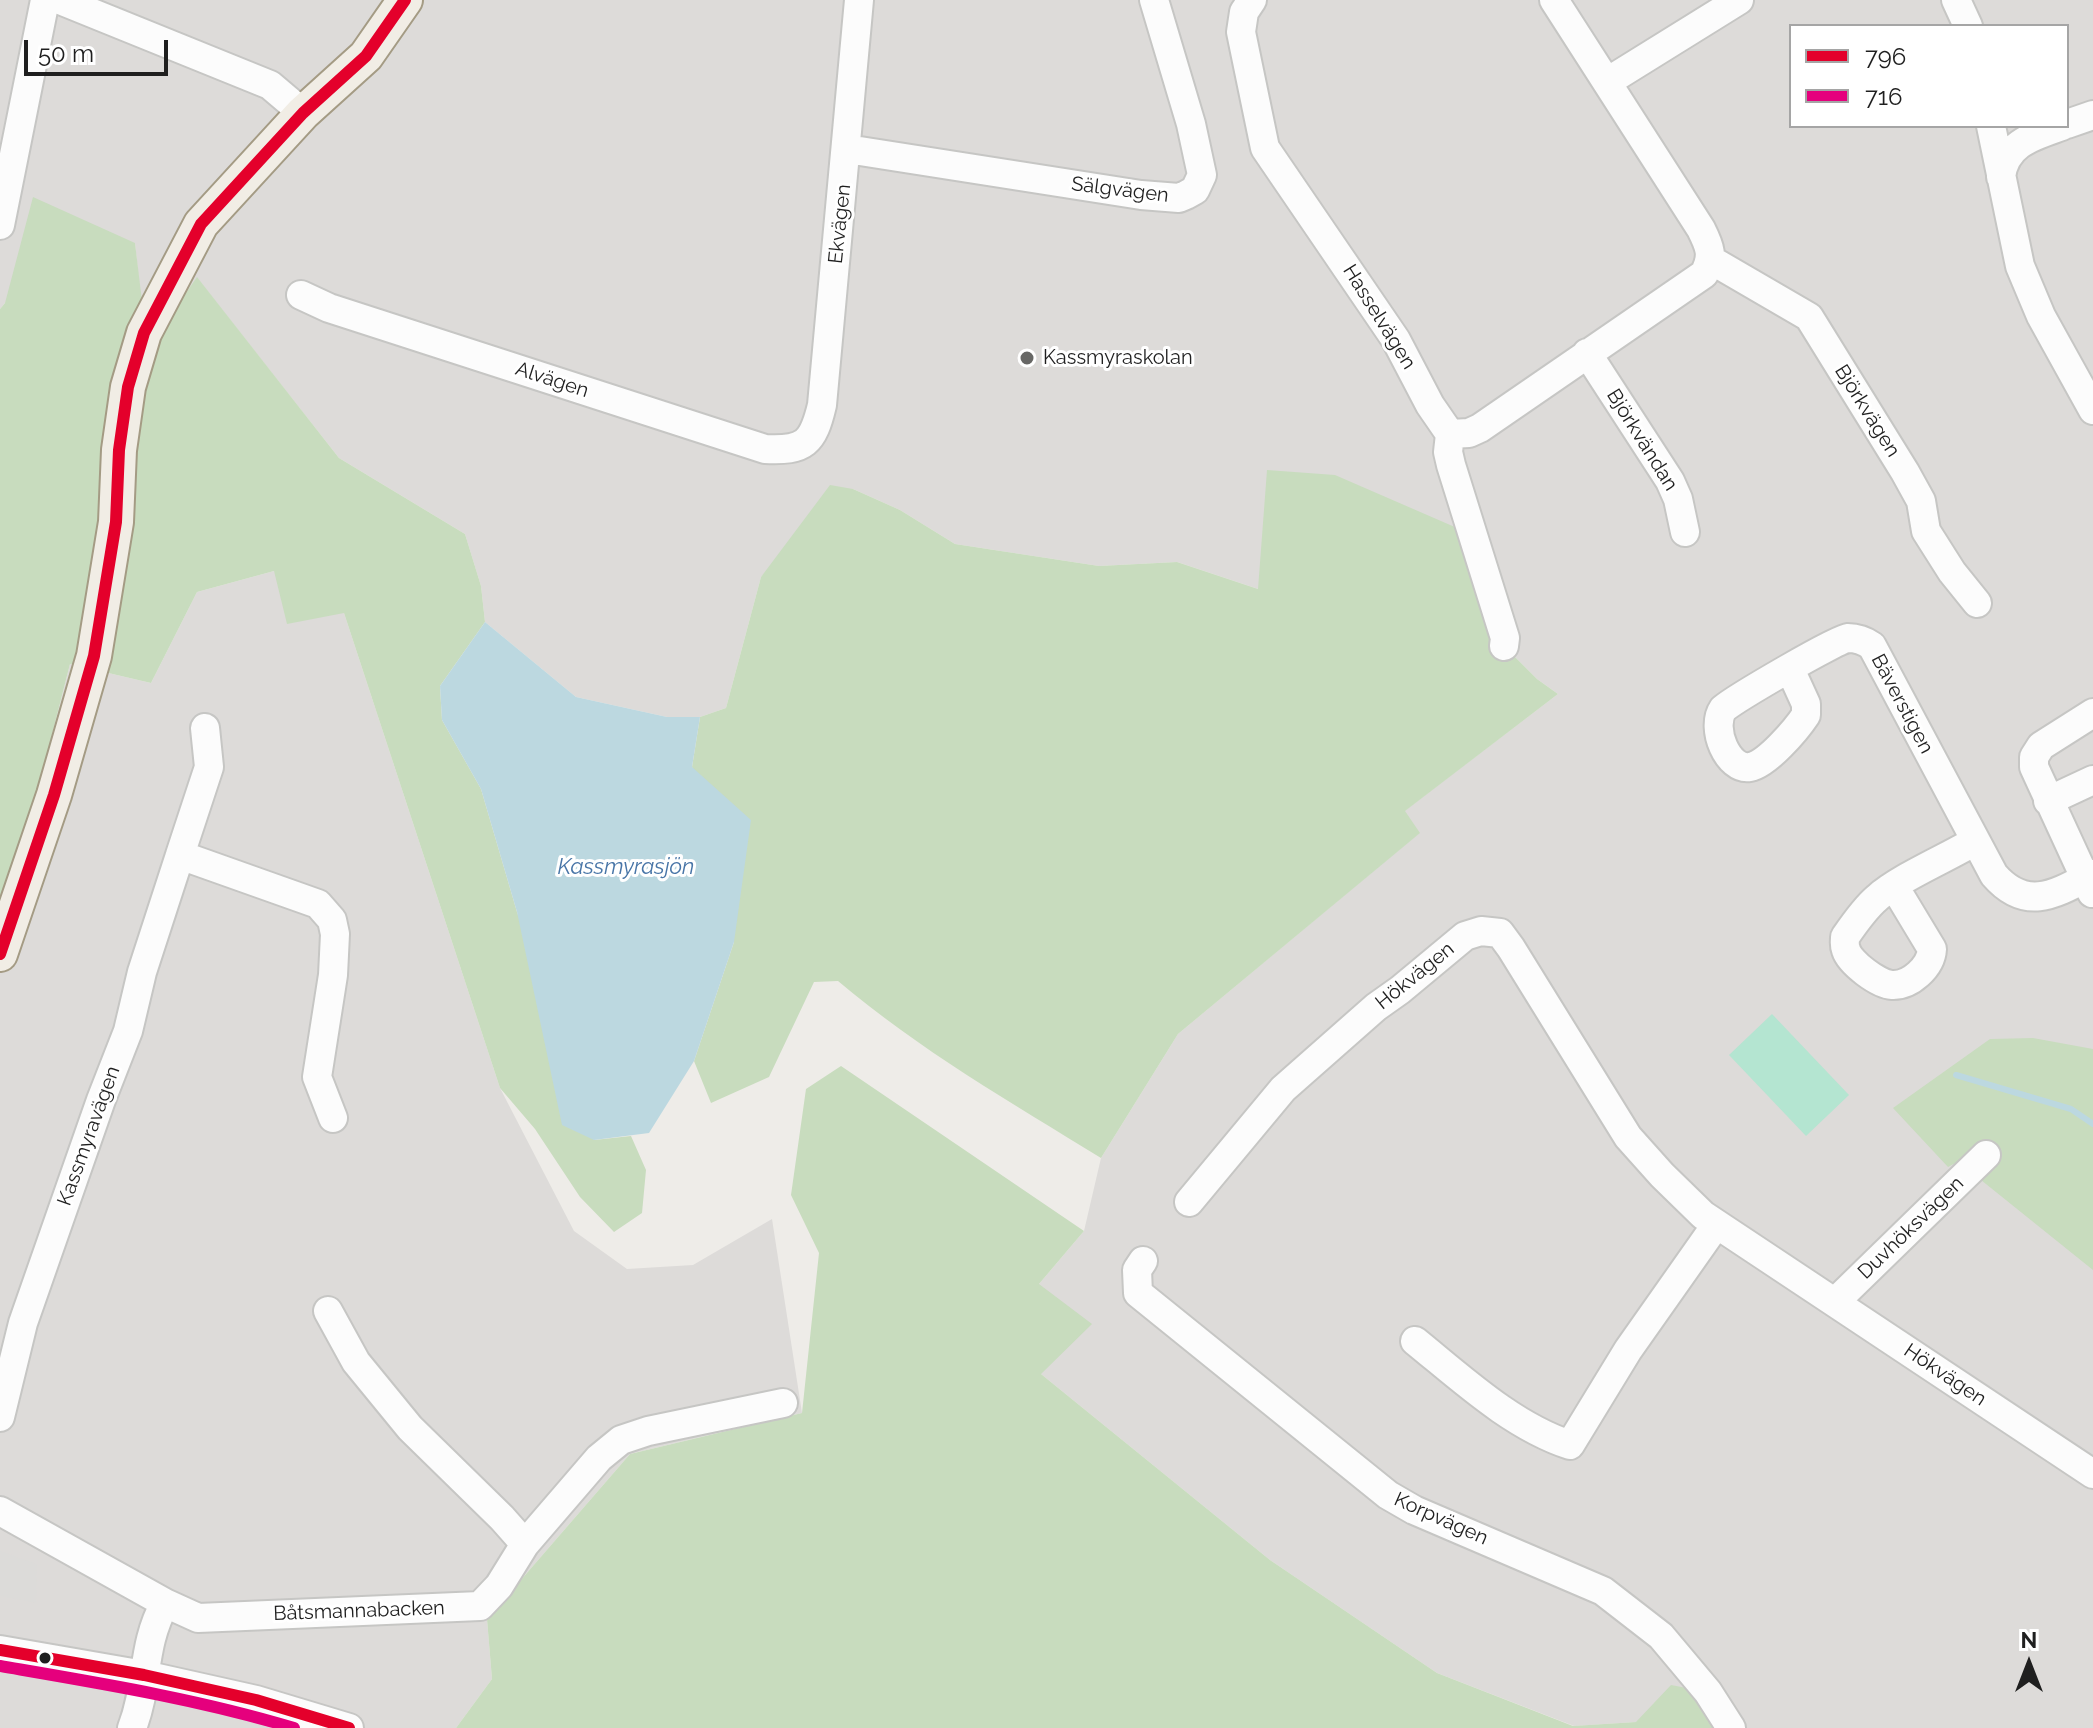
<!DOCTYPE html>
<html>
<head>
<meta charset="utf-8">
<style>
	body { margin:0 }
	#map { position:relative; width:2093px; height:1728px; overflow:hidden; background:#eeece8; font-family:Raleway,sans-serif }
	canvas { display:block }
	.legend { position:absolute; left:1789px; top:24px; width:280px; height:104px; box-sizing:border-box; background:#fff; border:2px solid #a5a5a5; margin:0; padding:10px 14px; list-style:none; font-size:24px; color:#1f1f1f }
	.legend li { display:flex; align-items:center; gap:16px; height:40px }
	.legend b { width:40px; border:2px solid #a5a5a5 }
	.north { position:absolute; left:1989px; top:1624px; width:80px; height:80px; -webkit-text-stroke:6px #fff; paint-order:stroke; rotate:0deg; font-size:22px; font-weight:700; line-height:32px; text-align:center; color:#1f1f1f }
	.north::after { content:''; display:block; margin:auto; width:28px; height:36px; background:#1f1f1f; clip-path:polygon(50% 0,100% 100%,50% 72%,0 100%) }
	.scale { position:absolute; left:24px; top:40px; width:144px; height:36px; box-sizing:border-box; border:4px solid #1f1f1f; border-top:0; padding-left:10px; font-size:24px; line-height:28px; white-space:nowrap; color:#1f1f1f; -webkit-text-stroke:6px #fff; paint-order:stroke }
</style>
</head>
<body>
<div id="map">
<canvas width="2093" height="1728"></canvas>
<ul class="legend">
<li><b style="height:10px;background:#e4002b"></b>796</li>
<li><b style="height:10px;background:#e5007d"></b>716</li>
</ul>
<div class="north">N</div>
<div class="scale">50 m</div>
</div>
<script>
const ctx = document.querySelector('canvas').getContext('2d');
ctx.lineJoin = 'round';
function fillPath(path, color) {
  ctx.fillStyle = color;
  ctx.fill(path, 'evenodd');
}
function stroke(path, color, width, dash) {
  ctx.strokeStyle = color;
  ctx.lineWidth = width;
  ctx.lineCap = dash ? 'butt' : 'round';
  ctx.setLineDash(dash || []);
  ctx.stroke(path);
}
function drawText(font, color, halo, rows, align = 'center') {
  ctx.font = font + ' Raleway,sans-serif';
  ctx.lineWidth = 6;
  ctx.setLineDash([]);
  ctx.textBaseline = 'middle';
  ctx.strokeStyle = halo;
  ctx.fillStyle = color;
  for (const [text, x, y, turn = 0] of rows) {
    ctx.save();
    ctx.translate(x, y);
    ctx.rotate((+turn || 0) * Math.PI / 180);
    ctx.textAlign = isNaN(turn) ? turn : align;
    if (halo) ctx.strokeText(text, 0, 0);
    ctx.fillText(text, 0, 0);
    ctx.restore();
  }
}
fillPath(new Path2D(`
	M 0,0 L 2093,0 L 2093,1728 L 1715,1728 L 1636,1722 L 1574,1726 L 1437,1673 L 1270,1560 L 1041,1374 L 1039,1284 L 1084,1231 L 1101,1158 L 1178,1034 L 1419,833 L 1404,811 L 1558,694 L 1537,679 L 1504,646 L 1258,589 L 1177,562 L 1099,566 L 955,544 L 900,510 L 853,489 L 761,577 L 726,708 L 700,717 L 667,717 L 576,697 L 485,622 L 481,586 L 465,534 L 339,458 L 197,278 L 171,314 L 141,301 L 135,243 L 5,303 L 0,309 ZM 1791,26 L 2067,26 L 2067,126 L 1791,126 Z
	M 274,571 L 344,613 L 500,1088 L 574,1231 L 627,1269 L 693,1265 L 772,1219 L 802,1413 L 630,1454 L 487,1619 L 492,1679 L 456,1728 L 0,1728 L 0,896 L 28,829 L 70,664 L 151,683 L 197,592 Z`), '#dddbd9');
fillPath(new Path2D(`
	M 0,1551 L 37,1564 L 36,1603 L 0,1596 Z`), '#dcdbd9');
fillPath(new Path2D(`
	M 33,197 L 135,243 L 142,301 L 171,314 L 197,277 L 339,458 L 465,534 L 481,586 L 485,622 L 440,686 L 442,720 L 481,789 L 517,912 L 594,1140 L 631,1136 L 646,1170 L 642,1213 L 614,1232 L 580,1197 L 535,1129 L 500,1088 L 344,613 L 287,624 L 274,571 L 197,592 L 151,683 L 70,664 L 28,829 L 0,896 L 0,309 L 5,303 Z
	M 1267,470 L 1335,475 L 1464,531 L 1504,646 L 1537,679 L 1558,694 L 1405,811 L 1420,833 L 1178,1034 L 1101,1158 C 1012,1103 918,1049 838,981 L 814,982 L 769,1077 L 711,1103 L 694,1061 L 734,942 L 692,767 L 700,717 L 726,708 L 761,577 L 830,485 L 853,489 L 900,510 L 955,544 L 1099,566 L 1177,562 L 1258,589 Z
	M 2033,1038 L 2093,1049 L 2093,1270 L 1981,1180 L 1998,1159 L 1982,1149 L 1948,1167 L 1893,1108 L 1990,1039 Z
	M 841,1066 L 1084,1231 L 1039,1284 L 1092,1324 L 1041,1374 L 1270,1560 L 1437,1673 L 1573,1726 L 1636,1722 L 1671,1685 L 1692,1689 L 1715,1728 L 456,1728 L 492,1679 L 487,1619 L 630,1454 L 802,1413 L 819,1253 L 791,1195 L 806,1089 Z`), '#c8dcbe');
fillPath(new Path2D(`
	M 1772,1014 L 1849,1095 L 1806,1136 L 1729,1055 Z`), '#b4e5d1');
fillPath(new Path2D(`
	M 485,622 L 576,697 L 667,717 L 700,717 L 692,767 L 751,820 L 734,942 L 694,1061 L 649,1133 L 594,1140 L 562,1125 L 517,912 L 481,789 L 442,720 L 440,686 Z`), '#bcd8e0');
stroke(new Path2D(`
	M 1956,1075 L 2071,1109 L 2093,1124`), '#bcd8e0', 6);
const minor = new Path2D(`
	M 60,0 L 270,85 L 303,113
	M 1252,0 L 1244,12 L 1241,32 L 1265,148 L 1396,340 L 1430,405 L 1450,434 L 1448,452 L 1451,465 L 1505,638 L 1504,646
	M 1956,0 L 1968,26
	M 1607,82 L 1739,0
	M 2067,124 L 2093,115
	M 1991,126 L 2020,266 L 2041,316 L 2093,410
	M 847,149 L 1141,195 L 1179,198 L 1186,195 L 1195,190 L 1202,175 L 1191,124 L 1154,0
	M 2001,177 C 2005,143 2034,136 2062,126
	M 0,225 L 45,0
	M 1711,260 L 1809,317 L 1905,472 L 1921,501 L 1926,531 L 1952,572 L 1977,603
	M 301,295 L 329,308 L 765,449 C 805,451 813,443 822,405 L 859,0
	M 1587,353 L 1670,481 L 1678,499 L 1685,532
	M 1450,434 L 1469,433 L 1480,428 L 1704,274 C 1714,256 1710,247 1701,229 L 1554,0
	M 1790,669 L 1806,704 L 1806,715 C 1796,730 1767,764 1750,767 C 1728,771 1710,728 1723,709 C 1736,698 1837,639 1848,638 C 1857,638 1865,641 1872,646 L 1994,875 C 2027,913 2057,893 2093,874
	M 2048,801 L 2093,780
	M 180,855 L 209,767 L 205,728
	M 1894,886 L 1932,949 C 1931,967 1910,986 1892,985 C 1878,984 1850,963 1846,950 C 1844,945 1845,942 1845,937 C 1854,924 1865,908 1877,898 C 1899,878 1947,858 1975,841
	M 2092,893 L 2034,767 L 2034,757 L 2041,746 L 2093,713
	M 1189,1202 L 1283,1089 L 1376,1007 L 1400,990 L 1465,936 L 1481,931 L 1500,933 L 1511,948 L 1628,1137 L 1662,1175 L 1703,1215 L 2093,1474
	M 1143,1261 L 1137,1270 L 1138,1293 L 1388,1495 L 1414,1510 L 1603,1591 L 1661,1636 L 1708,1692 L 1731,1728
	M 1836,1301 L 1986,1155
	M 1415,1341 C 1462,1379 1512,1426 1570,1445 L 1628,1350 L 1716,1225
	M 0,1417 L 23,1323 L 101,1100 L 128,1031 L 142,972 L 180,855 L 318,904 L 332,920 L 335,934 L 333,975 L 317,1077 L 333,1118
	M 0,1511 L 165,1603 C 141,1647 149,1684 132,1728
	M 525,1544 L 599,1458 L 621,1440 L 648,1431 L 783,1403
	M 165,1603 L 198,1618 L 480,1606 L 499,1586 L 525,1544 L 502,1518 L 410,1428 L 356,1362 L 328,1311
	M 0,1650 L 144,1675 L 256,1700 L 349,1728`);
const major = new Path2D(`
	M 0,954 L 54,795 L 94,656 L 116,522 L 119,450 L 128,387 L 144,333 L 201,224 L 303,113 L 366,56 L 405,0`);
stroke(minor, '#c6c6c4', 32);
stroke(major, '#a49b84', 38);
stroke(minor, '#fcfcfc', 28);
stroke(major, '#f1ede5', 34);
stroke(new Path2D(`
	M 0,954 L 54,795 L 94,656 L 116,522 L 119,450 L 128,387 L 144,333 L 201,224 L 303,113 L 366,56 L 405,0
	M 0,1650 L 144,1675 L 256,1700 L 349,1728`), '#e4002b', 12);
stroke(new Path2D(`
	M 0,1666 C 99,1683 198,1699 294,1728`), '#e5007d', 12);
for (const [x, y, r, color] of [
	[1027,358,8,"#676765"],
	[45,1658,7,"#1f1f1f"]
]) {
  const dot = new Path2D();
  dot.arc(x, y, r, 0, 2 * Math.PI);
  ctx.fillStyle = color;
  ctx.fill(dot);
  stroke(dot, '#fff', 3);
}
drawText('20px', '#1f1f1f', '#fff', [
	["Sälgvägen",1120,190,7],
	["Ekvägen",840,224,-84],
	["Hasselvägen",1379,317,58],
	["Alvägen",552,380,18],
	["Björkvägen",1867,411,58],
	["Björkvändan",1642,440,58],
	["Bäverstigen",1902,704,62],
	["Hökvägen",1415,976,-39],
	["Kassmyravägen",89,1136,-70],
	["Duvhöksvägen",1911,1228,-44],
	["Hökvägen",1945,1375,34],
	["Korpvägen",1441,1519,24],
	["Båtsmannabacken",359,1611,-2]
]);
drawText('20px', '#1f1f1f', '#fff', [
	["Kassmyraskolan",1043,358]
], 'left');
drawText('italic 22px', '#4875a7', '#fff', [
	["Kassmyrasjön",626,867]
]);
</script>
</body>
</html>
